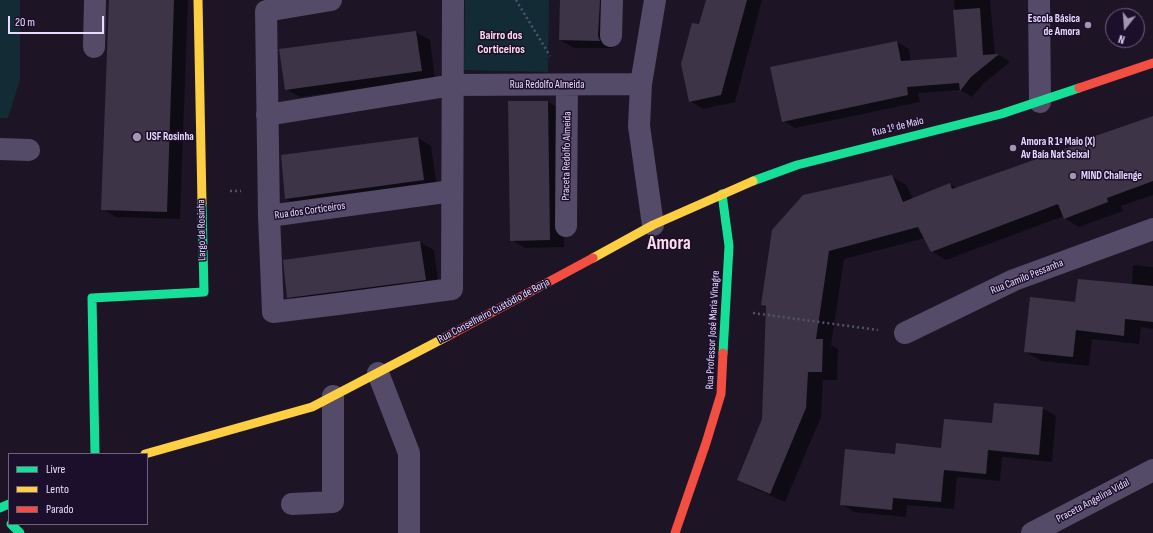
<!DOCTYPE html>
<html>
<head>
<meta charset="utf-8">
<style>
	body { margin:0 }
	#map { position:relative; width:1153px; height:533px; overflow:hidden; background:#1d1526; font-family:"Sofia Sans Condensed",sans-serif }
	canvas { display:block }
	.legend { position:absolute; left:8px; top:453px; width:140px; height:72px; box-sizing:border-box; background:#1c0f2c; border:1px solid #6e6180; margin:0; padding:5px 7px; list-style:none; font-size:12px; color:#e8dbff }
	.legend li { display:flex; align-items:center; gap:8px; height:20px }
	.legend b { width:20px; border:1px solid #6e6180 }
	.north { position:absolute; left:1105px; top:8px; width:40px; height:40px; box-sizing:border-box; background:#1c0f2c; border:1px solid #6e6180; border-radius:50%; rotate:197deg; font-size:11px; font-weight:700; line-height:16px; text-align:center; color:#e8dbff }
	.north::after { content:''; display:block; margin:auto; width:14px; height:18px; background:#a196b3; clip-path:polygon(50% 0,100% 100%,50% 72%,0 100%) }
	.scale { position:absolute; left:8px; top:16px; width:96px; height:18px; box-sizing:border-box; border:2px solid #e8dbff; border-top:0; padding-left:5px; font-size:12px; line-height:14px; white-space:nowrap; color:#e8dbff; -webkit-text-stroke:3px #1c0f2c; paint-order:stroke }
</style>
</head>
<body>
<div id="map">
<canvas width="1153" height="533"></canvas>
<ul class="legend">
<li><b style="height:5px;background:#16e098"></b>Livre</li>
<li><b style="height:5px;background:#ffcf43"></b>Lento</li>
<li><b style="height:5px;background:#f24e42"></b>Parado</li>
</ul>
<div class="north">N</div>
<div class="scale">20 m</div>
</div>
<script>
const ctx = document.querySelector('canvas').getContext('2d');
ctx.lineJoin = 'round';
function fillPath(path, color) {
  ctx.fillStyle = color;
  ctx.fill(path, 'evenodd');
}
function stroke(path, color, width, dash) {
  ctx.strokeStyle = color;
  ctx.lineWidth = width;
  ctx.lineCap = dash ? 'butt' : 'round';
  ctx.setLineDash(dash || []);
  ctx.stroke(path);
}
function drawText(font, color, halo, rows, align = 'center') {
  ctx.font = font + ' "Sofia Sans Condensed",sans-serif';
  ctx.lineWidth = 3;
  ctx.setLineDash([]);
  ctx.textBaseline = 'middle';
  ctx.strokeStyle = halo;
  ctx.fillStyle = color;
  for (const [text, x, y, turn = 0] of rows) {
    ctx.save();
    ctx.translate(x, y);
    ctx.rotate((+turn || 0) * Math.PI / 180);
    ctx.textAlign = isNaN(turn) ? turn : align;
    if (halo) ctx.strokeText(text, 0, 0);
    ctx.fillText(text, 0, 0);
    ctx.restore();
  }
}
fillPath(new Path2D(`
	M 0,0 L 20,0 L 20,80 L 8,118 L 0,118 Z
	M 465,0 L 549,0 L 548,72 L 464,70 Z`), '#132b35');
fillPath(new Path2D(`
	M 110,0 L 188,0 L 180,219 L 116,217 L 102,209 Z
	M 561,0 L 614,0 L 612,44 L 613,48 L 574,48 L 560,40 Z
	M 707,0 L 762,0 L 735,102 L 703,109 L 690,101 L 700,25 Z
	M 954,0 L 990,0 L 995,56 L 999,55 L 1010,62 L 983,84 L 972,97 L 960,90 L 918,93 L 920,102 L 795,128 L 783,121 L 897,42 L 909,49 L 911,62 L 958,58 Z
	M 416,32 L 430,40 L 435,79 L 300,97 L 286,89 Z
	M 548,102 L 561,109 L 564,247 L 525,248 L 511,240 Z
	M 1153,117 L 1153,195 L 1121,206 L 1123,211 L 1079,227 L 1064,218 L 1064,216 L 946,260 L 931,251 L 925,238 L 844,259 L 831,345 L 838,349 L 837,380 L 823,380 L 821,417 L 785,502 L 753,488 L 738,479 L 763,420 L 767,308 L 762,305 L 891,176 L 906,185 L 913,199 L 949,184 L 957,188 L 1080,145 Z
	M 418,138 L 431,146 L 437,188 L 300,206 L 286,199 Z
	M 420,242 L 434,250 L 439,287 L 302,305 L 288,297 Z
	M 1133,265 L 1153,267 L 1153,329 L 1141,327 L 1139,344 L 1092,339 L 1089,366 L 1042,361 L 1026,352 L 1076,303 L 1132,285 Z
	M 1042,408 L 1056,416 L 1052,462 L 1002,457 L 1000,481 L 957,477 L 954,509 L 907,505 L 906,517 L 854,512 L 841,504 L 896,455 L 942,449 L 993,425 Z`), '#0007');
fillPath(new Path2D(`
	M 109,0 L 174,0 L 167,212 L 101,210 Z
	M 560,0 L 600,0 L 598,36 L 600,41 L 559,40 Z
	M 706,0 L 747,0 L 721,95 L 689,102 L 681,64 L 692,23 L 699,24 Z
	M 980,8 L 983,55 L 999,54 L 971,77 L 960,91 L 959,83 L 907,87 L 908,95 L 782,122 L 770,67 L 897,41 L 901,61 L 957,57 L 953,10 Z
	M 416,31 L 422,71 L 285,90 L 279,49 Z
	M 508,101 L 548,101 L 550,240 L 510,241 Z
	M 1153,116 L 1153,181 L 1107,198 L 1108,202 L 1064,219 L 1058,204 L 931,252 L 918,227 L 829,251 L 816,339 L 823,339 L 822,372 L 808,372 L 806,408 L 770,494 L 737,480 L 762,419 L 766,306 L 761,305 L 772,230 L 803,195 L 892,175 L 903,202 L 950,183 L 952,189 L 1079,144 L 1078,142 Z
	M 418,137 L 424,180 L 285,199 L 281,155 Z
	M 420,241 L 426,280 L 287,298 L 283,260 Z
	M 1078,279 L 1153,286 L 1153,322 L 1125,319 L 1124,336 L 1076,330 L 1073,357 L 1024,352 L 1030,297 L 1075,302 Z
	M 994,403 L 1043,407 L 1039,455 L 988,450 L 986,474 L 944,470 L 941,502 L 893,498 L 892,510 L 840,505 L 845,449 L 895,454 L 896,443 L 941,448 L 944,419 L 992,423 Z`), '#3d3447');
stroke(new Path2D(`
	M 516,0 L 550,56
	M 230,191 L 241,191
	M 753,313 L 878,330`), '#4e556a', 2.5, [2, 3]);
stroke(new Path2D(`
	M 331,0 L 266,11 L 269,216 L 452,191
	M 1039,0 L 1040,102
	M 611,36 L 612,0
	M 94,47 L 95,0
	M 267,115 L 453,85 L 641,84
	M 0,149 L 29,150
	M 269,216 L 273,312 L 338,304 L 452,289 L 453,0
	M 653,225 L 639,126 L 641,84 L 655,0
	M 566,226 L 567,85
	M 905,333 L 1014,280 L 1153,229
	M 378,373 L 409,453 L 409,533
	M 292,504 L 333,502 L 333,396
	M 1032,533 L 1153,470`), '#534b67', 22);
stroke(new Path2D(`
	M 753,181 L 797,165 L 1001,114 L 1079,88
	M 722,194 L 729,246 L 723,353
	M 95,454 L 92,298 L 204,292 L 202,203
	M 0,508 L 9,504
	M 11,524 L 20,533`), '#16e098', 9);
stroke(new Path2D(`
	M 198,0 L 202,203
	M 593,258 L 653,225 L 753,181
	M 145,454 L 312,407 L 448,336`), '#ffcf43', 9);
stroke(new Path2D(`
	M 1079,88 L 1153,63
	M 448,336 L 593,258
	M 675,533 L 706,443 L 721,394 L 723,353`), '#f24e42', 9);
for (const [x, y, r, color] of [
	[1088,25,4,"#a196b3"],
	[137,137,5,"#a196b3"],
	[1013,148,4,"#a196b3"],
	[1073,176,4,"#a196b3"]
]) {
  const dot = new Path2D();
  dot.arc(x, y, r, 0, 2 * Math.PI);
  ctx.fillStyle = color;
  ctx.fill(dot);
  stroke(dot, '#1c0f2c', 1.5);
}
drawText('bold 11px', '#e8dbff', '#1c0f2c', [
	["Escola Básica",1080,19,"right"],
	["de Amora",1080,32,"right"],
	["USF Rosinha",146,137],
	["Amora R 1º Maio (X)",1021,142],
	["Av Baía Nat Seixal",1021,155],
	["MIND Challenge",1081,176]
], 'left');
drawText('11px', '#e8dbff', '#1c0f2c', [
	["Rua Redolfo Almeida",547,85],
	["Rua 1º de Maio",898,127,-14],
	["Praceta Redolfo Almeida",567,156,-89],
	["Rua dos Corticeiros",310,211,-8],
	["Largo da Rosinha",202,230,-91],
	["Rua Camilo Pessanha",1027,277,-22],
	["Rua Conselheiro Custódio de Borja",494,311,-28],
	["Rua Professor José Maria Vinagre",713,330,-87],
	["Praceta Angelina Vidal",1093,501,-28]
]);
drawText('bold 12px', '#ffddea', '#1c0f2c', [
	["Bairro dos",501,36],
	["Corticeiros",501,50]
]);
drawText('bold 19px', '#ffddea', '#1c0f2c', [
	["Amora",669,244]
]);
</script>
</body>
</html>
